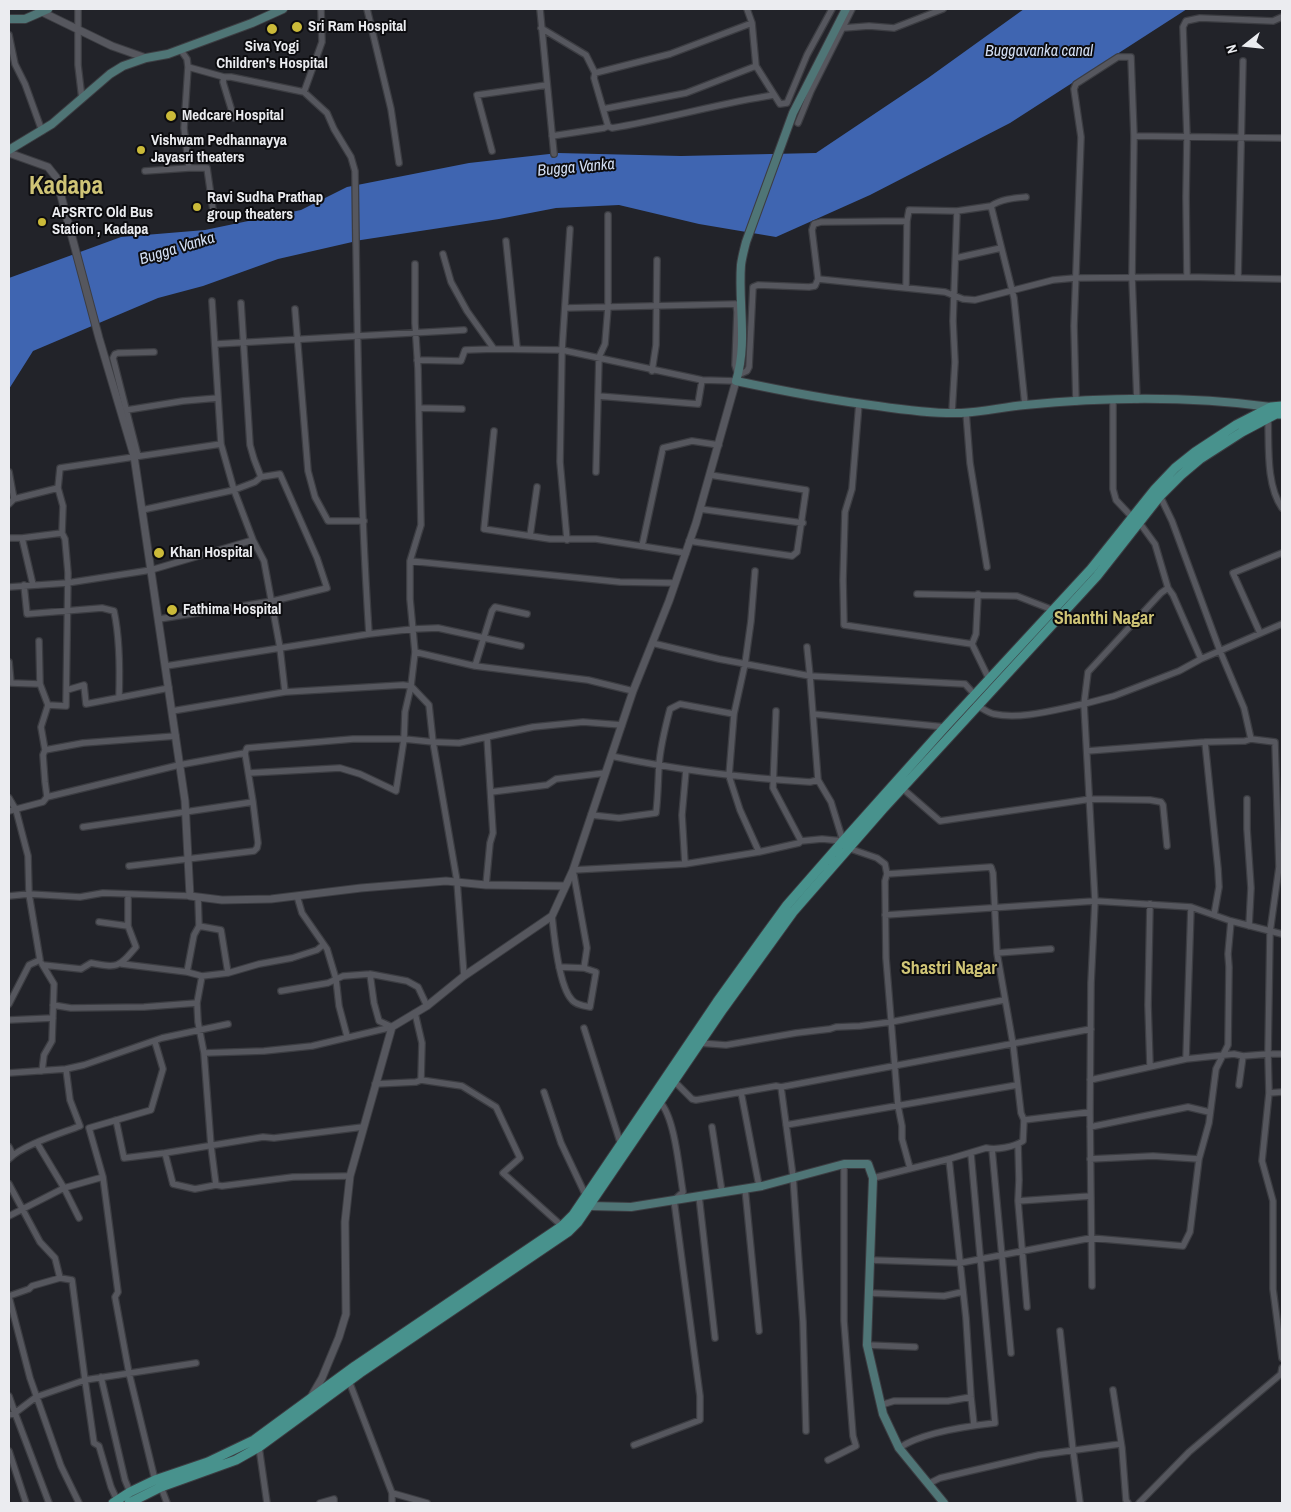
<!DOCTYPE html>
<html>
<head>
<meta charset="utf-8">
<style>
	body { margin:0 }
	#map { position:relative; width:1291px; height:1512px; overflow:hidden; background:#222329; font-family:"Archivo Narrow",sans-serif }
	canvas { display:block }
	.frame { position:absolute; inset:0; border:10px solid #ebecf0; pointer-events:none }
	.north { position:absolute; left:1221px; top:20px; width:50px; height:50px; -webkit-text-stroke:4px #0c0c0f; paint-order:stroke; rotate:254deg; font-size:14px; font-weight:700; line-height:20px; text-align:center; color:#ebecf0 }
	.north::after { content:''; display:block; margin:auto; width:18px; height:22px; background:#ebecf0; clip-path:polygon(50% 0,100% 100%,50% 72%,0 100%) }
</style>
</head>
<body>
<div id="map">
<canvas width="1291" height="1512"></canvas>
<div class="frame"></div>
<div class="north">N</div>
</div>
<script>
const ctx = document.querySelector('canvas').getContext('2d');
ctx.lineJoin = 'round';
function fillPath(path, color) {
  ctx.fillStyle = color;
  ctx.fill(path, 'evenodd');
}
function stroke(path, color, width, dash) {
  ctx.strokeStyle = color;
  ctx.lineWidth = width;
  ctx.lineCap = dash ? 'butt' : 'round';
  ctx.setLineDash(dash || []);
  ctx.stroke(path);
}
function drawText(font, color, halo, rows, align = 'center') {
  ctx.font = font + ' "Archivo Narrow",sans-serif';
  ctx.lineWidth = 4;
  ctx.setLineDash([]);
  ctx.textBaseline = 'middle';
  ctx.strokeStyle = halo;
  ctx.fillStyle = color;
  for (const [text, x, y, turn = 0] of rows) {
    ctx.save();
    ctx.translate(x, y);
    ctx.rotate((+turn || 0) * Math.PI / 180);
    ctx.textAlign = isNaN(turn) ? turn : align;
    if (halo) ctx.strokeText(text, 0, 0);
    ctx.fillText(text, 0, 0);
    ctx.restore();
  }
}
fillPath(new Path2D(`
	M 1024,9 L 1187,9 L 1010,123 L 870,195 L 776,237 L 699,224 L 619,205 L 556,208 L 499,219 L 361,240 L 278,259 L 203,286 L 158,298 L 33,351 L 9,389 L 9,278 L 121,237 L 205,230 L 301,210 L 347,187 L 469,163 L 558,153 L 681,156 L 816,153 L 928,78 Z`), '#3f65b1');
const minor = new Path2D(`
	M 78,9 L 78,65 L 82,99
	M 367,9 L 391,109 L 399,163
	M 540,9 L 554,154
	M 747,9 L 752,23 L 756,66 L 780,104 L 787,103 L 807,55 L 832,9
	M 541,28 L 586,55 L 595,73 L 594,78 L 608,126 L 604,128 L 552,136
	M 843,28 L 869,26 L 894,28 L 943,9
	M 9,35 L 15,64 L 25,84 L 42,131
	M 180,49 L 187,59 L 188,67 L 184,128 L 189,168 L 207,168 L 214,217
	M 188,67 L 224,77 L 231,77 L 304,92 L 327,113 L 334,129 L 351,157 L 355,171 C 357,325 359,480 369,634
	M 595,73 L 670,54 L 752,23
	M 224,77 L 223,82 L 234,118
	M 304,92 L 322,42 L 321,9
	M 603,109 L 686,93 L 756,66
	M 798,123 L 811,91 L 852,9
	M 608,126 L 612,128 C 667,119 720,103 774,95
	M 1134,136 L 1282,138
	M 492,151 L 477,95 L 547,85
	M 145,171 L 189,168
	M 991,206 L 1014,298 L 1025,405
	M 506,241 L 517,348
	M 956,258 L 1001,248
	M 1187,277 L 1186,197 L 1187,137 L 1183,27 L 1186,21 L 1200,18 L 1273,21 L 1282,17
	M 1238,278 L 1243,61
	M 818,279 L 945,292 L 963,299 L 975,300 L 1053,280 L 1075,278 L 1187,277 L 1282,279
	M 906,287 L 907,221 L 909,210 L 957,211 L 991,206 C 1001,199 1015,198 1026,197
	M 212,301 L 221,444 L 234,490 L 253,540 L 264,561 L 280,648 L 285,692
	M 241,303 L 250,445 L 254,459 L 261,477
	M 565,308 L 736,304 L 737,312 L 735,365 L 738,375 L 747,371 L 749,367 L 753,287 L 758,285 L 809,287 L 815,286 L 818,279 L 812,230 L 814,224 L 821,222 L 907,221
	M 295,309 L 308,471 L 315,497 L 328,521 L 364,521
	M 216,344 L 464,330
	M 494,349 L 562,350 L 702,380 L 736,381
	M 417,360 L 461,361 L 465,350 L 494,349 L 467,311 L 451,282 L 443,254
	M 652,371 L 656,345 L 657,260
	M 598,396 L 698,404 L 702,380
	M 1113,400 L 1113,489 L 1116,500 L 1132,517 L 1139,522 L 1155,544 L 1168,588 L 1173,595 L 1201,659
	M 1076,402 L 1074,326 L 1081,137 L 1074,89 L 1076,84 L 1118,57 L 1131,57 L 1134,136 L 1132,277 L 1137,400
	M 859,403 L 852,489 L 845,512 L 843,580 L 844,625 L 972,644
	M 419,408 L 462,409
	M 127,410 L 183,401 L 218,398
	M 952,412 L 955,362 L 953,321 L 957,211
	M 966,412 L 970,463 L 987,567
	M 1268,419 C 1269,446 1266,485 1282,508
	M 494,431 L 484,529 L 550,539 L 596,539 L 686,553
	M 138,456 L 113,358 L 115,354 L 118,353 L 154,352
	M 9,472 L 14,499 L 9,504
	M 596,472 L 599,357 L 605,344 L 608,307 L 608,215
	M 1160,496 L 1172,521 L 1220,651 L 1244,708 L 1251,739
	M 14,499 L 58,488
	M 700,509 L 803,523
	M 142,510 L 234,490 L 255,482 L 261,477 L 280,474 L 317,558 L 327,588 L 273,601 L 159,619
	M 530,536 L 537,487
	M 9,538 L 22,538 L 62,533
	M 22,538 L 33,585
	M 567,540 L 560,462 L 562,350 L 570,229
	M 689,541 L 792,556 L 797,552 L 806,490 L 710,475
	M 642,546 L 663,448 L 692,441 L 719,445
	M 410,561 L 620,582 L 675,583
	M 755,571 L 751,621 L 745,664 L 734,714 L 729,776 L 740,810 L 759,852
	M 24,585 L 27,614 L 102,608 L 114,611 C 120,639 120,668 119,697
	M 9,587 L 67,583 L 151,570 L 253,540
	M 1168,588 L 1161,593 L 1088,672 L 1084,704 L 1114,696 L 1179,671 L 1201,659 L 1282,624
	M 917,594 L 1017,596 L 1053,610
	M 978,594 L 976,634 L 972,644 L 989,679
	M 1260,633 L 1233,573 L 1282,553
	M 39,641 L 40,684
	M 652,643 L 719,659 L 810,676 L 807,647
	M 415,652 L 475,666 L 588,680 L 633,691
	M 9,662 L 11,683 L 40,684 L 48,705 L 41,727 L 45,750 L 43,755 L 45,782 L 47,797
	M 166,666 L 369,634 L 413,629 L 438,628 L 521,646
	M 475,666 L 492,611 L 495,607 L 527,614
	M 67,690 L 84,685 L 86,704 L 169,688
	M 48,705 L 66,706 L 68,573 L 65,539 L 62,533 L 63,506 L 58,488 L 60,468 L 221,444
	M 976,705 C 982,708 988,713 994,714 C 1021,720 1058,709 1084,704 L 1095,901 L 1091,983 L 1090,1112 L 1092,1286
	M 172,711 L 285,692 L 403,685 L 411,686 L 429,705 L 433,742 L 457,881 L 464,976
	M 776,711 L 773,788 L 801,841
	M 813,714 L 945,727
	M 1205,742 L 1218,869 L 1219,887 L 1214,915
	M 45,750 L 83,743 L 176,736
	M 1087,751 L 1205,742 L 1245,741 L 1251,739 L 1275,742 L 1279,867 L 1270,932 L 1268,1054 L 1282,1054
	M 245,753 L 253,802
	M 611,756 C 677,770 743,778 810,782 L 818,780
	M 249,773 L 340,768 L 360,774 L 396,791 L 404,739 L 405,712 L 411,686 L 415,652 L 410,599 L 410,561 L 421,525 L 418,369 L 415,323 L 415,264
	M 902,788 L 940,821 L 1091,799 L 1150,800 L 1161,802 L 1163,805 L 1167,846
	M 491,792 L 547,785 L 556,779 L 605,773
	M 9,798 L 16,810 L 28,856 L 29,894 L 40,960 L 29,965 L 9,1004
	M 1247,799 L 1247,829 L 1251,888 L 1249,926
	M 9,811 L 43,802 L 47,797 L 179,765 L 245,753 L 247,748 L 353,739 L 404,739 L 433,742 L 459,743 L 533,727 L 583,722 L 622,725
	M 591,815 L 619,818 L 656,813 C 658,797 658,782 659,766 C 660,747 665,728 670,709 L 680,704 L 734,714
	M 83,827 L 253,802 L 258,843 L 257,848 L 254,851 L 129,866
	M 847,846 L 848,848 L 877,858 L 885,864 L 887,874 L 885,881 L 886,958 L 898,1106 L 902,1126 L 902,1139 L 910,1168
	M 685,864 L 682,815 L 686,770
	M 887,874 L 991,867 L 993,873 L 997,953 L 1013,1044 L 1021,1113 L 1024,1120 L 1023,1141 C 1014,1147 997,1150 986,1148 L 949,1159
	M 486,885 L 490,843 L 493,833 L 487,737
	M 128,894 L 128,926
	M 9,896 L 29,894 L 80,897 L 103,893 L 190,896
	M 297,896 L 302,913 L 327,949 L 336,979 L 339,1006 L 347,1036
	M 885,915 L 1095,901 L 1191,907 L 1231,921 L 1282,934
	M 552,916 C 554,936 559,987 572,1000 C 576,1005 584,1006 590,1007 L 596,972 L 584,968 L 559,967
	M 199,926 L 221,930 L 228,973
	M 997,953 L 1051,949
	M 42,964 L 54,984 L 52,1041 L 44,1055 L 42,1071
	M 122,964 L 187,972 L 202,976 L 228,973 L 259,964 L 292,958 L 317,950 L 323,945
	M 43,965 L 81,969 L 91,963 C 118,968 118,968 136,947 L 128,926 L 99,922
	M 584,968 L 587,948 L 573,870 L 685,864 L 759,852 L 799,843 L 801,841 L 822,839 L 843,841 L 831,802 L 818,780 L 810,676 L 965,684 L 975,695
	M 187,972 L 194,935 L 199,926 L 198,897
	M 202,976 L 197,1003 L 198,1022 L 204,1053 L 211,1146 L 216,1185
	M 281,991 L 328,983 L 343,976 L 370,974 L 407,981 L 418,987 L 427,1006
	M 53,1005 L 71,1008 L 144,1007 L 197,1003
	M 415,1013 L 422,1043 L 421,1080
	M 9,1020 L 53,1018
	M 584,1028 L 621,1145
	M 155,1042 L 163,1069 L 151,1110 L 89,1128 L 103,1177 L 118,1292 L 115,1297 L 129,1373 L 155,1480
	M 699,1043 L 726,1045 L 796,1033 L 830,1029 L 836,1027 L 860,1026 L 891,1022 L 1004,1000
	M 204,1053 L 264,1051 L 312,1046 L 392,1027 L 379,1021 L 374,1003 L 370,974
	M 1186,1059 L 1191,907
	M 1150,1066 L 1148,1005 L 1150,904
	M 9,1073 L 66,1069
	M 1090,1080 L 1186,1059 L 1234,1054 L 1243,1056
	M 674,1081 L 692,1099 L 696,1100 L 776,1086 L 781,1087 L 1091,1029
	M 375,1084 L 416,1082 L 421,1080 L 462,1086 L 496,1107 L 520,1158 L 503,1173 L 562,1226
	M 1239,1085 L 1243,1056 L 1268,1054 L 1269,1093 L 1262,1161 L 1273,1201 L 1273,1289 L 1282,1358
	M 781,1087 L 793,1176 L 803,1322 L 806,1431
	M 544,1092 L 561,1143 L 586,1196
	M 741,1092 L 759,1186
	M 1269,1093 L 1282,1092
	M 116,1120 L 124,1158 L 165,1153
	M 1024,1120 L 1090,1112
	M 786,1125 L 1017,1085
	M 712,1127 L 722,1192
	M 1090,1127 L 1188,1107 L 1209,1112
	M 37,1143 L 64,1188 L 79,1218
	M 1018,1144 L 1019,1180 L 1018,1201 L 1027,1307
	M 9,1147 L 13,1155
	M 992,1149 L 1011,1353
	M 9,1159 C 22,1145 62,1133 80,1126 L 70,1100 L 66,1069 L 84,1065 L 162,1038 L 228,1024
	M 1090,1159 L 1153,1156 L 1199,1159
	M 350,1176 L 293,1177 L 222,1186 L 216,1185 L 195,1189 L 173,1184 L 165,1153 L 263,1137 L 274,1138 L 363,1127
	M 873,1178 L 949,1159 L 966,1318 L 971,1397 L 974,1425
	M 9,1184 L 40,1242 L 55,1258 L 60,1278
	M 745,1188 L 759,1331
	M 699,1196 L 715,1338
	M 1018,1201 L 1091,1196
	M 9,1216 L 64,1188 L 103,1177
	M 870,1260 L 960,1263 L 1091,1238 L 1183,1246 L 1190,1232 L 1199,1159 L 1209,1123 L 1216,1069 L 1228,1045 L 1229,967 L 1228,954 L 1231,921
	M 869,1293 L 944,1296 L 962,1292
	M 9,1296 L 29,1289 L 32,1286 L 60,1278 L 72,1280 L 85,1380 L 36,1397 L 15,1413 L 49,1503
	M 9,1297 L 30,1378 L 61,1466 L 79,1503
	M 1060,1331 L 1073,1450 L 1080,1503
	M 867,1345 L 915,1347
	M 101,1377 L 125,1480 L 130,1492
	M 347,1380 L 349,1381 L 392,1493 L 392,1503
	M 1113,1390 L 1122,1448 L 1126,1500 L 1128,1503
	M 9,1396 L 15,1413 L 9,1415
	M 881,1405 L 894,1401 L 948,1401 L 971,1397
	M 634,1445 L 700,1420 L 700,1396 L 674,1200 L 683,1192 C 679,1169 675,1118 660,1102
	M 259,1447 L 267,1503
	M 899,1448 C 921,1433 968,1426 995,1423 L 971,1154
	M 9,1451 L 26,1503
	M 828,1460 L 856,1446 L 853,1436 L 844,1321 L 844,1164
	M 928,1484 L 940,1478 L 1039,1455 L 1120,1444
	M 161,1487 L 167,1503
	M 392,1493 L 427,1503
	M 117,1500 L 111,1487 L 99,1446 L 94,1443 L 85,1380 L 196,1363
	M 320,1503 L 334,1499 L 334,1503
	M 1139,1503 L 1189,1452 L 1281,1374 L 1282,1368`);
const tertiary = new Path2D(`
	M 42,12 L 112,46 L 146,58
	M 9,153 L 48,167 L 56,177 L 99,338 L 134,456 L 185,801 L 190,896 L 222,900 L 271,899 L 361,888 L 446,881 L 486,885 L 565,886
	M 311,1397 L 322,1378 L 339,1337 L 346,1314 L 345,1222 L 350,1176 L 392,1027 L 427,1006 L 464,976 L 552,916 L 573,870 L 633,691 L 669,601 L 696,523 L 736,381`);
const secondary = new Path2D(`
	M 846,9 L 793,113 L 746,242 C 744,250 742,257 741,265 C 738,304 748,343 736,381 C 783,391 830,400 878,406 C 905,410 934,414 961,413 C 982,412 1004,407 1025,405 C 1106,397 1190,396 1271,407
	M 9,19 L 25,19 L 48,9
	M 9,150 L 52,124 L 110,74 L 123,66 L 146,58 L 168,54 L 252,23 L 283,9
	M 586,1204 L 590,1206 L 631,1207 L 762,1186 L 844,1164 L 868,1164 L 873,1178 L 867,1345 L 883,1414 L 899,1448 L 944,1503`);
const primary = new Path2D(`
	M 113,1503 L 130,1492 L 155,1480 L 208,1462 L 254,1440 L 355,1366 L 562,1226 L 573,1215 L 717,1002 L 763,938 L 787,905 L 843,841 L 945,727 L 1091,569 L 1155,489 L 1175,468 L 1195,452 L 1236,425 L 1271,407 L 1282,406
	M 129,1503 L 161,1487 L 236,1460 L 259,1447 L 360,1373 L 568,1232 L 578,1222 L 723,1009 L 793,912 L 883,809 L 1097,576 L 1160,496 L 1181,475 L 1200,459 L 1242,432 L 1276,414 L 1282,414`);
stroke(minor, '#3c3d42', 8);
stroke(tertiary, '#3c3d42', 9);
stroke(secondary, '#3c3d42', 10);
stroke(primary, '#3c3d42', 11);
stroke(minor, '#56575e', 5.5);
stroke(tertiary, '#56575e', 7);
stroke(secondary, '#4f7576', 8);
stroke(primary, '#48928d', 9);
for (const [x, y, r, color] of [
	[297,27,6,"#cbba39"],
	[272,29,6,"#cbba39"],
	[171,116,6,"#cbba39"],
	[141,150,5,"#cbba39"],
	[197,207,5,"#cbba39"],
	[42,222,5,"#cbba39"],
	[159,553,6,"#cbba39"],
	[172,610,6,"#cbba39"]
]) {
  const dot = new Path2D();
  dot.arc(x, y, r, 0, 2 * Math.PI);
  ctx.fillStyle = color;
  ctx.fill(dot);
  stroke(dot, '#0c0c0f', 2);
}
drawText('bold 15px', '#ebecf0', '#0c0c0f', [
	["Sri Ram Hospital",308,27],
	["Siva Yogi",272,47,"center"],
	["Children's Hospital",272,64,"center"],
	["Medcare Hospital",182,116],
	["Vishwam Pedhannayya",151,141],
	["Jayasri theaters",151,158],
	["Ravi Sudha Prathap",207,198],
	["group theaters",207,215],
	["APSRTC Old Bus",52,213],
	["Station , Kadapa",52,230],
	["Khan Hospital",170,553],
	["Fathima Hospital",183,610]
], 'left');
drawText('italic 16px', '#d2def3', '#0c0c0f', [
	["Buggavanka canal",1039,52],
	["Bugga Vanka",576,168,-5],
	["Bugga Vanka",177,249,-17]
]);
drawText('bold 18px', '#cfc476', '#0c0c0f', [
	["Shanthi Nagar",1104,619],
	["Shastri Nagar",949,969]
]);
drawText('bold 25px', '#cfc476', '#0c0c0f', [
	["Kadapa",66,187]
]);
</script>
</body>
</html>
